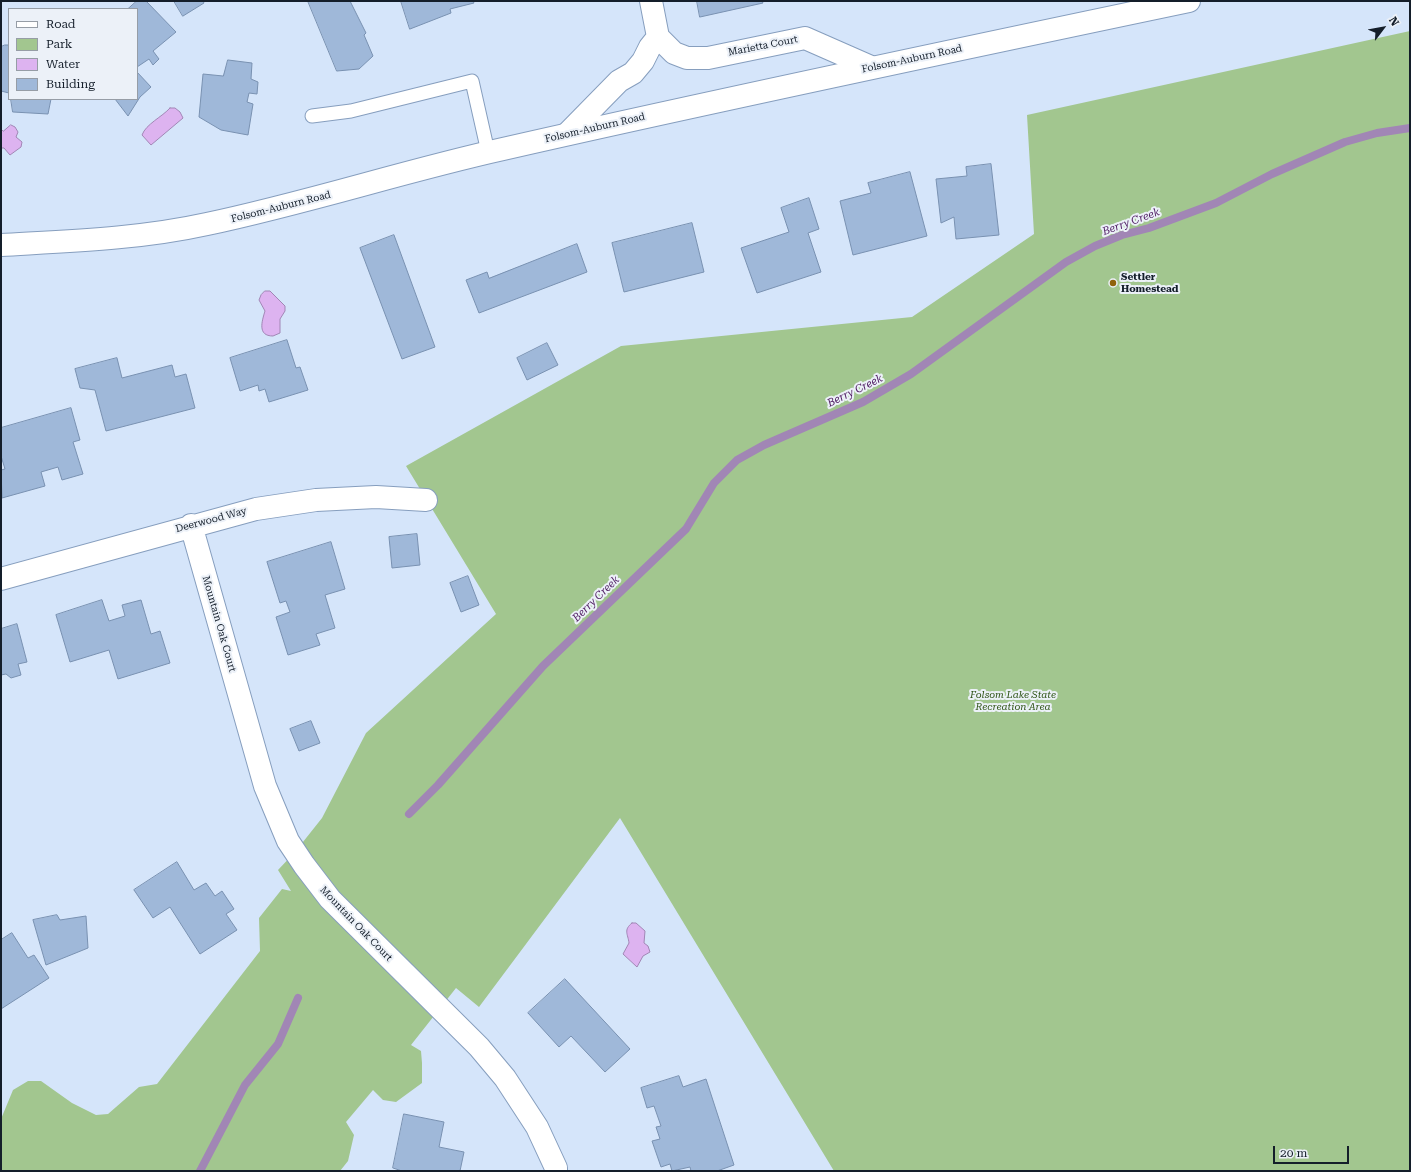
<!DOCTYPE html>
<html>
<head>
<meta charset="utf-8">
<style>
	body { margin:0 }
	#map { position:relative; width:1411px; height:1172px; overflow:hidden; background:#d5e5fa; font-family:"Roboto Serif",serif }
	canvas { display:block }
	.frame { position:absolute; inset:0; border:2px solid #141e2a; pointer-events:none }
	.legend { position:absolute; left:8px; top:8px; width:130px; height:92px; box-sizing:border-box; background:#ecf1f8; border:1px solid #969da6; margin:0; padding:5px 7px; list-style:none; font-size:12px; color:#141e2a }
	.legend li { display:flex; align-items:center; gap:8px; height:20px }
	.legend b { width:20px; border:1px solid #969da6 }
	.north { position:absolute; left:1363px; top:8px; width:40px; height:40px; -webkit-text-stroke:3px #ecf1f8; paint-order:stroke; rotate:58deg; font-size:11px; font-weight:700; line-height:16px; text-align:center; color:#141e2a }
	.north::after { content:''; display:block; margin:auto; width:14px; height:18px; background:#141e2a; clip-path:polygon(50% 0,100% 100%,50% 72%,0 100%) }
	.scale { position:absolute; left:1273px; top:1146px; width:76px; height:18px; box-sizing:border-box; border:2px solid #141e2a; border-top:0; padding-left:5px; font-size:12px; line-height:14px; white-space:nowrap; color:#141e2a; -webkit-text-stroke:3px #ecf1f8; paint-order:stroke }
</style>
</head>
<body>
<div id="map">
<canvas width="1411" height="1172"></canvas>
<div class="frame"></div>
<ul class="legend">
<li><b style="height:5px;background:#fff"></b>Road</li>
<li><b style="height:11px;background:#a2c68f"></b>Park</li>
<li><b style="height:11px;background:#ddb3f0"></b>Water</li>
<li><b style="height:11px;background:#9fb8d9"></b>Building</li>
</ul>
<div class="north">N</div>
<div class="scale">20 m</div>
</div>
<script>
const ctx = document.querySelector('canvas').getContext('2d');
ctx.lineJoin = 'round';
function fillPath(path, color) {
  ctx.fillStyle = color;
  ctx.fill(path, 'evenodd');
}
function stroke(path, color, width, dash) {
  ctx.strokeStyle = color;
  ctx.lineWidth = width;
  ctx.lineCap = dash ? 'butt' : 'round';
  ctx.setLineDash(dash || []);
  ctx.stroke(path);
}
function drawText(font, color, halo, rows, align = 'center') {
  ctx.font = font + ' "Roboto Serif",serif';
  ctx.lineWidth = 4;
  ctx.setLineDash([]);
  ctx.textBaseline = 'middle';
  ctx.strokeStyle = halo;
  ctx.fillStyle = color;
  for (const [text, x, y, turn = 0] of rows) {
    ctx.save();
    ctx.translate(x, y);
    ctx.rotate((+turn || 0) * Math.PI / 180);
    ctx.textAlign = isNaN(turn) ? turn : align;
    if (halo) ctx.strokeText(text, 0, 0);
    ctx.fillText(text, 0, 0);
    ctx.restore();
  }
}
fillPath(new Path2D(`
	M 1410,31 L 1410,1171 L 834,1171 L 620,818 L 479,1007 L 456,988 L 411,1045 L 421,1051 L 422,1063 L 422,1083 L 396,1102 L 383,1100 L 373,1090 L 346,1122 L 354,1135 L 348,1161 L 340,1171 L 1,1171 L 1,1119 L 13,1090 L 28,1081 L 41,1081 L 72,1103 L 96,1115 L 108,1114 L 139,1087 L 157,1084 L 260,951 L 259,918 L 282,889 L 291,891 L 278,870 L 295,852 L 322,818 L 366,733 L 496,614 L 406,466 L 621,346 L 912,317 L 1034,234 L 1027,115 Z`), '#a2c68f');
const water = new Path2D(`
	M 170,108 L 175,108 L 180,112 L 183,118 L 151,145 L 142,135 C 146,124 162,117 170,108 Z
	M 11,125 L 15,127 L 18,132 L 16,137 L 22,142 L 21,147 L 10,155 L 4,148 L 1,148 L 1,129 L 3,131 Z
	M 265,291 L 270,291 L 285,306 L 285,311 L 280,319 L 280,333 L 273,336 C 257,336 262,321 265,311 L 259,300 L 261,295 Z
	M 632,923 L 636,923 L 645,931 L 644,943 L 648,946 L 650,952 L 643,956 L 637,967 L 623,954 L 629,943 C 628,934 623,930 632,923 Z`);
fillPath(water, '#ddb3f0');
stroke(water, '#a186b5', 1);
stroke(new Path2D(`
	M 409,814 L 438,785 L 543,666 L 686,529 L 714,483 L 737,460 L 764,445 L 863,402 L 911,374 L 1066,262 L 1095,246 L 1122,235 L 1149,228 L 1216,203 L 1272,174 L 1345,142 L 1377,133 L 1410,128
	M 200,1171 L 245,1085 L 278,1044 L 298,998`), '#a186b5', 8);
const building = new Path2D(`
	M 137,1 L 146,1 L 176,32 L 153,51 L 159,59 L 153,65 L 149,59 L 137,67 L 137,9 L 128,9 Z
	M 174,1 L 203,1 L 204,3 L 183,16 Z
	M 308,1 L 350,1 L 366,33 L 364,35 L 373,56 L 359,69 L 337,71 Z
	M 401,1 L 473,1 L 474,3 L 450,9 L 451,13 L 410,29 Z
	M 697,1 L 762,1 L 763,3 L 700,17 Z
	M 5,45 L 9,45 L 9,93 L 1,91 L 1,47 Z
	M 228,60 L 252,63 L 251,79 L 258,82 L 257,94 L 249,93 L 247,102 L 253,104 L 248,135 L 221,130 L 199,117 L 203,74 L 223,76 Z
	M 137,72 L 151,87 L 140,97 L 128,116 L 115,99 L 137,99 Z
	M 11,99 L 51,99 L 48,114 L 13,112 Z
	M 991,164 L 999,235 L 956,239 L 954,217 L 941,223 L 936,179 L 967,176 L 966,167 Z
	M 910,172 L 927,236 L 853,255 L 840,201 L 871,193 L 868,183 Z
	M 809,198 L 819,229 L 808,233 L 821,272 L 757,293 L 741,248 L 789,232 L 781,208 Z
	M 692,223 L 704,272 L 624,292 L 612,243 Z
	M 394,235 L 435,347 L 402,359 L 360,248 Z
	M 577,244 L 587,272 L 479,313 L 466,280 L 487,272 L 489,278 Z
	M 287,340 L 296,368 L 300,367 L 308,390 L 269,402 L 265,389 L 259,391 L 258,385 L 240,391 L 230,358 Z
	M 547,343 L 558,365 L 527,380 L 517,358 Z
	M 117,358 L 122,378 L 172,365 L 175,377 L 186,374 L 195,408 L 106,431 L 95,390 L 80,388 L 75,369 Z
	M 71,408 L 80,440 L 73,442 L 83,474 L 62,480 L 58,467 L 41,472 L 45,486 L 2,498 L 1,470 L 5,469 L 1,456 L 1,428 Z
	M 417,534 L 420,565 L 392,568 L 389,537 Z
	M 331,542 L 345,589 L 325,595 L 335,628 L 316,634 L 320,645 L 288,655 L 276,617 L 290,612 L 286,601 L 280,603 L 267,562 Z
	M 468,576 L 479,605 L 461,612 L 450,583 Z
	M 102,600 L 109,621 L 125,616 L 122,605 L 141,600 L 151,634 L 160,631 L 170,663 L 118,679 L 109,650 L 70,662 L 56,615 Z
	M 17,624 L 27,662 L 18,664 L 21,675 L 11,678 L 6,674 L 1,675 L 1,629 Z
	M 311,721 L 320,743 L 299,751 L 290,729 Z
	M 177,862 L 194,890 L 206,883 L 215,896 L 222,891 L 234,909 L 226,914 L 237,930 L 200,954 L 170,907 L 153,918 L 134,890 Z
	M 57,915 L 60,920 L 86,916 L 88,948 L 46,965 L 33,920 Z
	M 12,933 L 28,958 L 34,955 L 49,978 L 1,1009 L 1,940 Z
	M 565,979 L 630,1049 L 605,1072 L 571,1036 L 559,1047 L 528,1013 Z
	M 679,1076 L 683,1087 L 706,1079 L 734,1165 L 717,1171 L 691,1171 L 690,1167 L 672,1171 L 670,1164 L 661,1167 L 652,1141 L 660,1139 L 656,1127 L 661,1126 L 654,1106 L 647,1108 L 641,1088 Z
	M 404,1114 L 444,1122 L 439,1147 L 464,1152 L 460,1171 L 402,1171 L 393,1168 Z`);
fillPath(building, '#9fb8d9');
stroke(building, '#7991b1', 1);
const service = new Path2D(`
	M 312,116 L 351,111 L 472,81 L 488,152`);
const minor = new Path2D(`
	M 651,1 L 658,37 L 674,53 L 687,58 L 708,58 L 805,38 L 871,67
	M 567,134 L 619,81 L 633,73 L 643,61 L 650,47 L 658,37
	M 191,525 L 265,786 L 288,841 L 304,865 L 330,899 L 479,1047 L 505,1078 L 537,1127 L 556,1168 L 556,1171
	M 1,579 L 256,509 L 316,500 L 376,497 L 426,500`);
const primary = new Path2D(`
	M 1,245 C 70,241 139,239 207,224 C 307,203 404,171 503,149 C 731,97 960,49 1189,1`);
stroke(service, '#869ebe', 15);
stroke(minor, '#869ebe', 24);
stroke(primary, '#869ebe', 24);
stroke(service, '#fff', 13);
stroke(minor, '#fff', 22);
stroke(primary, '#fff', 22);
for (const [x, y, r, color] of [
	[1113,283,4,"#90620c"]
]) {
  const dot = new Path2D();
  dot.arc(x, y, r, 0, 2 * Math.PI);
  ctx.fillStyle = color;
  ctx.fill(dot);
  stroke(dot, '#ecf1f8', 1.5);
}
drawText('10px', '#141e2a', '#ecf1f8', [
	["Marietta Court",763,46,-11],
	["Folsom-Auburn Road",912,59,-12],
	["Folsom-Auburn Road",595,128,-13],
	["Folsom-Auburn Road",281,207,-14],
	["Deerwood Way",211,520,-15],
	["Mountain Oak Court",219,624,74],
	["Mountain Oak Court",356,924,46]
]);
drawText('bold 10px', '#141e2a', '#ecf1f8', [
	["Settler",1121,277],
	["Homestead",1121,289]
], 'left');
drawText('italic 10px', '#2d5314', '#ecf1f8', [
	["Folsom Lake State",1013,695],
	["Recreation Area",1013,707]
]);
drawText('italic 11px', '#4e1b62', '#ecf1f8', [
	["Berry Creek",1131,222,-20],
	["Berry Creek",855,391,-26],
	["Berry Creek",596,599,-44]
]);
</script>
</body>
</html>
